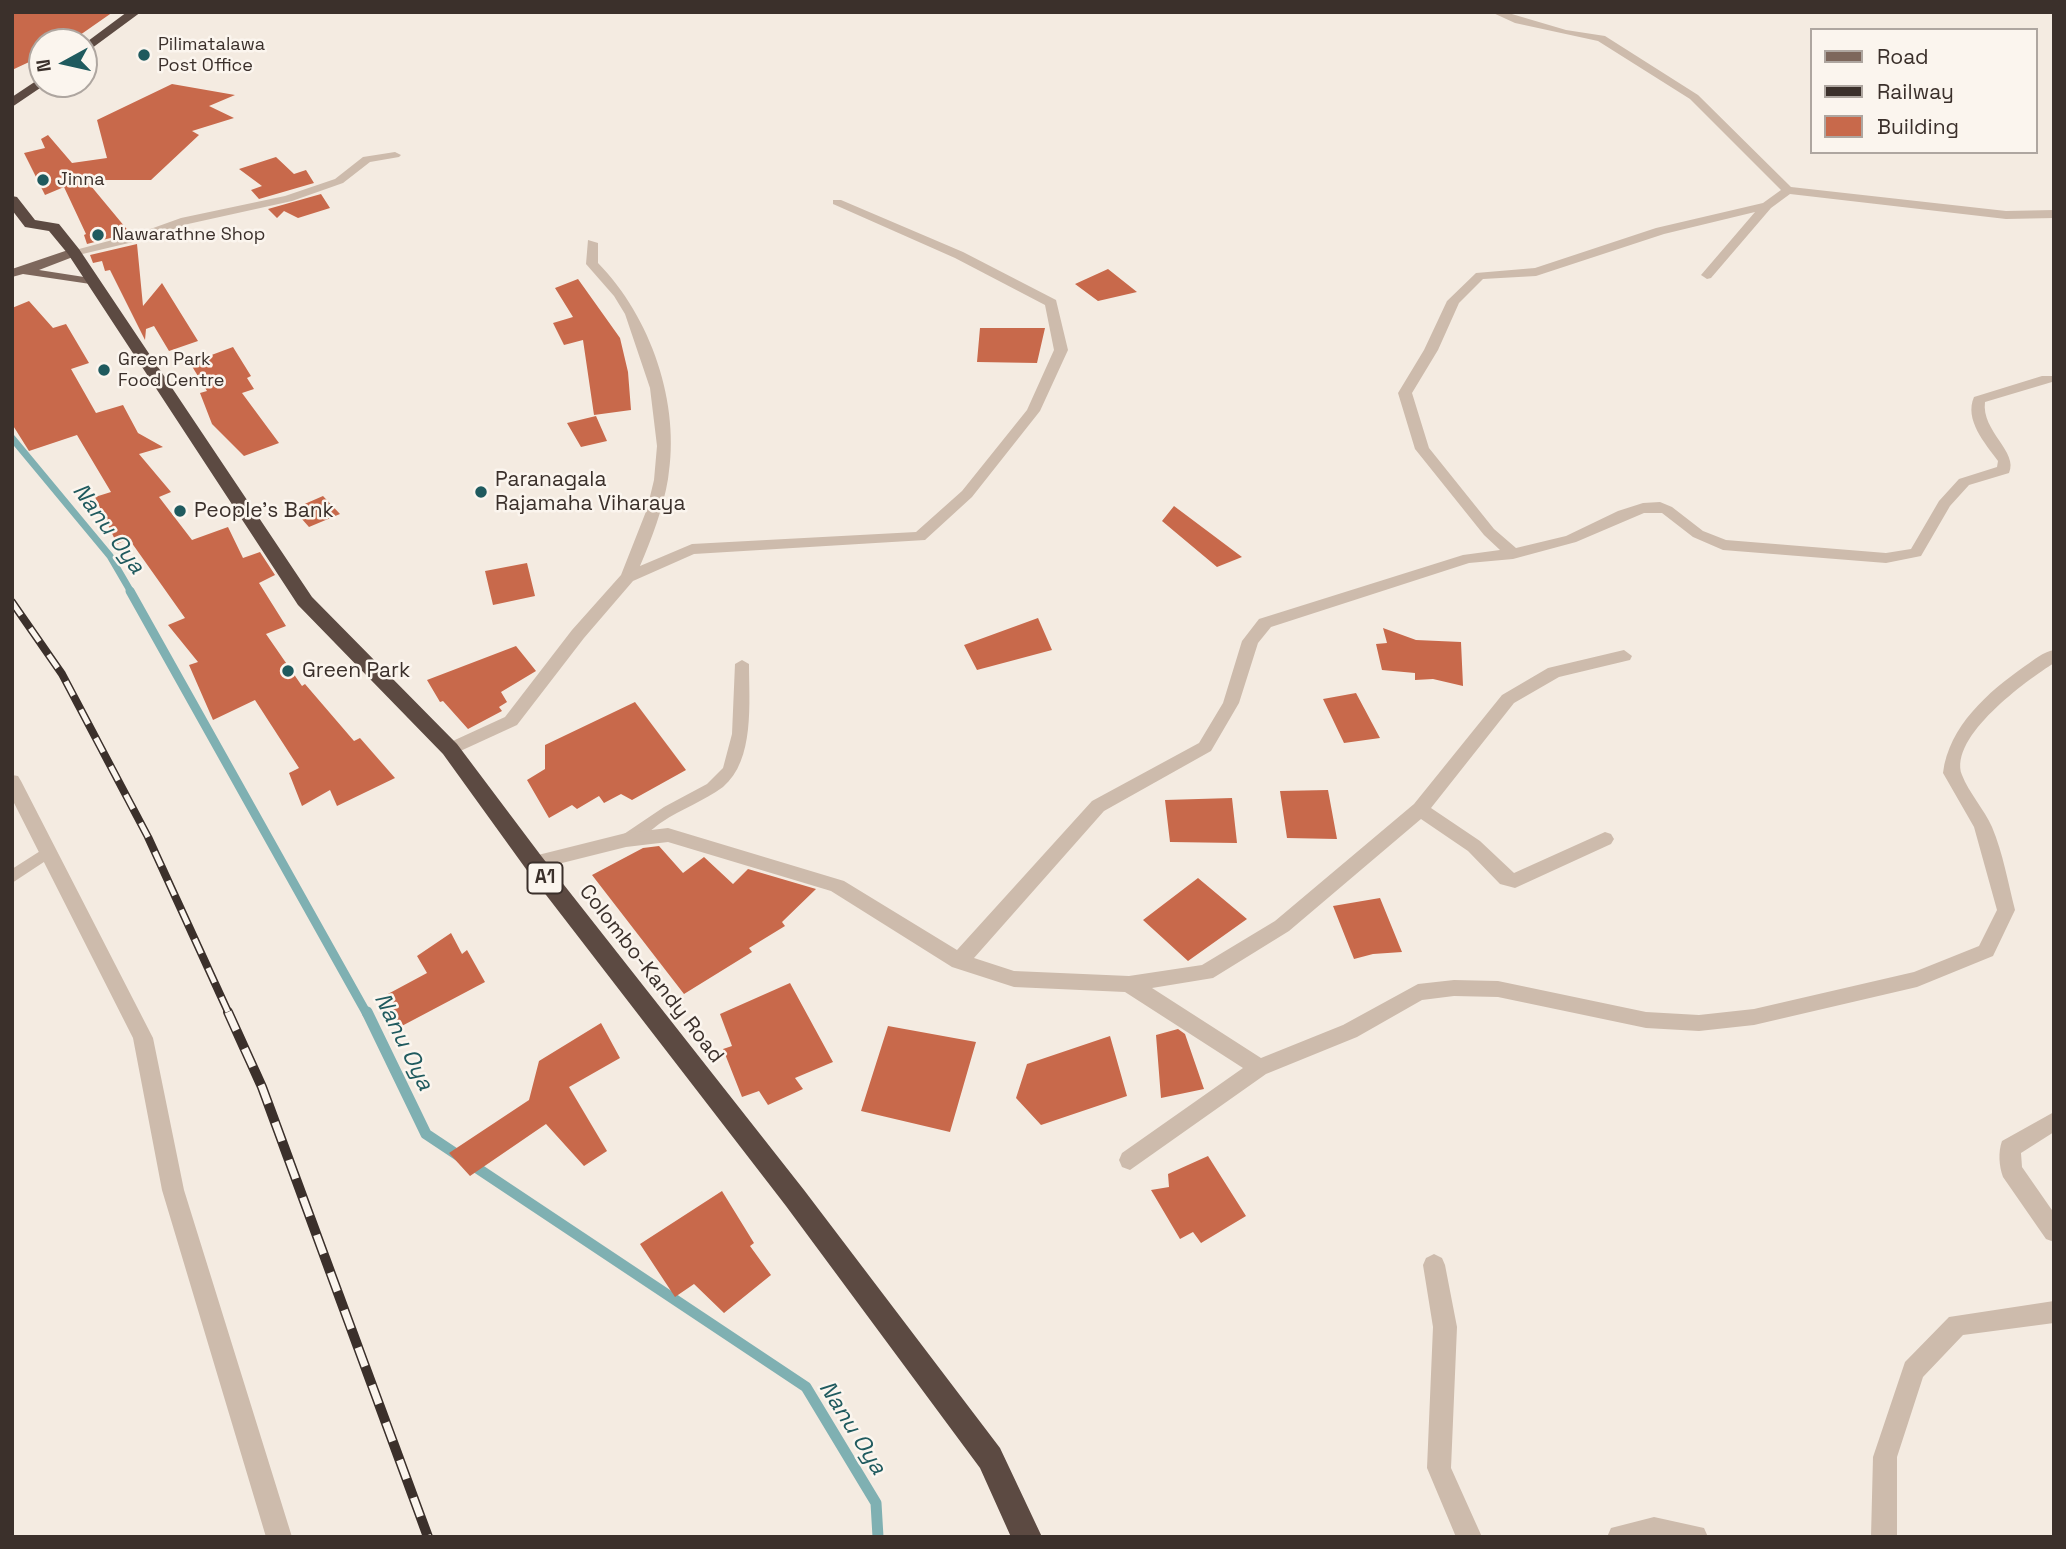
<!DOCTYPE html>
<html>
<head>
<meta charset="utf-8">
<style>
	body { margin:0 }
	#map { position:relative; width:2066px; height:1549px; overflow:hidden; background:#f4ebe1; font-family:"Space Grotesk",sans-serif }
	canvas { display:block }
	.frame { position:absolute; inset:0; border:14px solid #3b302b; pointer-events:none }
	.legend { position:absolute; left:1810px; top:28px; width:228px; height:126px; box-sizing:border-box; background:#fbf5ee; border:2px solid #aea6a0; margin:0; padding:9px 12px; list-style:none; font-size:21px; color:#3b302b }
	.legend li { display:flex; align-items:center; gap:14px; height:35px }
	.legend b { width:35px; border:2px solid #aea6a0 }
	.north { position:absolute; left:28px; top:28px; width:70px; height:70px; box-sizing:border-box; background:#fbf5ee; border:2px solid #aea6a0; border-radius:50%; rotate:262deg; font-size:19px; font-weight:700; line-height:28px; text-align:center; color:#3b302b }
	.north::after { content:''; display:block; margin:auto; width:24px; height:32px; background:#1f5a5e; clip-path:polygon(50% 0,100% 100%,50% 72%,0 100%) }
</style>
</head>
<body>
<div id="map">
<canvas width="2066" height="1549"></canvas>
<div class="frame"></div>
<ul class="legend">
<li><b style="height:9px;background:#7d675c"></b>Road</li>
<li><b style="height:9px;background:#3b302b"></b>Railway</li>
<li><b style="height:19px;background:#c8694b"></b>Building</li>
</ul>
<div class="north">N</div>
</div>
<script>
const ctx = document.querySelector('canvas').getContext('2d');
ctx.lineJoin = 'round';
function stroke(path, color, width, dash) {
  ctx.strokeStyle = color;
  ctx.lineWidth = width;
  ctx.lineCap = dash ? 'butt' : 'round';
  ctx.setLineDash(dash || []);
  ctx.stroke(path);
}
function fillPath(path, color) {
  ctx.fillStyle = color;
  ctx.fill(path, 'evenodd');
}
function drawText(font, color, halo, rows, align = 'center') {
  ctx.font = font + ' "Space Grotesk",sans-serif';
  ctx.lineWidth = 5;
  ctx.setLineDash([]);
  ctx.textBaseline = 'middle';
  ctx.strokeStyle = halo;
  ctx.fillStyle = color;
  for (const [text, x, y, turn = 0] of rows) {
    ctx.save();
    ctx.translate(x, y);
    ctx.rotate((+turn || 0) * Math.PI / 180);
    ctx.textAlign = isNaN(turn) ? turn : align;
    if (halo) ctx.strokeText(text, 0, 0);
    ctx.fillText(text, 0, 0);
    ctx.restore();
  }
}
stroke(new Path2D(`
	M 12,438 L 110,556 L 131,592`), '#7fb0b2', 7);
stroke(new Path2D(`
	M 130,591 L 367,1014`), '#7fb0b2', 9);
stroke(new Path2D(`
	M 367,1012 L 426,1134 L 806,1387 L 876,1503 L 878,1537`), '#7fb0b2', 11);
fillPath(new Path2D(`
	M 12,12 L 113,12 L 70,42 L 42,42 L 42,56 L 12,70 Z
	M 172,84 L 235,95 L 209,106 L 234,118 L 192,131 L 199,135 L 151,180 L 86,180 L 130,233 L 87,244 L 84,235 L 86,234 L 64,187 L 45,195 L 24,153 L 45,148 L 41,139 L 48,135 L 72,163 L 107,158 L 97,120 Z
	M 276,157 L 294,174 L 306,170 L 314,183 L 259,199 L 251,190 L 262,186 L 239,169 Z
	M 321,194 L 330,208 L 298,218 L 284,211 L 277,218 L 268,209 Z
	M 137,244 L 143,306 L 162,283 L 198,341 L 169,351 L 154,326 L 146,329 L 145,340 L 110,270 L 105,271 L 102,261 L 93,263 L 90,255 Z
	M 1108,269 L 1137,292 L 1098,301 L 1075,284 Z
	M 578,279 L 620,338 L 628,372 L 631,410 L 594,415 L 583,340 L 564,345 L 553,323 L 573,317 L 555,288 Z
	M 29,301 L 53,328 L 66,324 L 89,363 L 71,369 L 96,413 L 123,405 L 138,433 L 163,447 L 139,454 L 171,492 L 159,497 L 192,540 L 228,527 L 243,558 L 260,552 L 275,575 L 259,583 L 286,626 L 266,634 L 302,686 L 305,684 L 354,741 L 360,738 L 395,778 L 337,806 L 330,790 L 302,806 L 289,773 L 299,768 L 255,700 L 213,720 L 189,665 L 198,662 L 168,625 L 185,618 L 129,539 L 117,544 L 95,497 L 111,492 L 77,435 L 29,451 L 12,424 L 12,308 Z
	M 980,328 L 1045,328 L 1037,363 L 977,362 Z
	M 233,347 L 251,376 L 247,378 L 254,389 L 242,393 L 279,443 L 244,456 L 212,424 L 200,393 L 207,391 L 190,363 Z
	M 596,416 L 607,441 L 581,447 L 567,423 Z
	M 323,496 L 340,514 L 309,527 L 293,509 Z
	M 1174,506 L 1242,557 L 1217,567 L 1162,521 Z
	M 527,563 L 535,596 L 493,605 L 485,571 Z
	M 1038,618 L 1052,650 L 977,670 L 964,645 Z
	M 1383,628 L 1416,640 L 1461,642 L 1463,686 L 1433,679 L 1415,680 L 1415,673 L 1382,670 L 1376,644 L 1387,643 Z
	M 516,646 L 536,671 L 501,692 L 507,702 L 499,707 L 502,711 L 468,729 L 443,701 L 440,702 L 427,680 Z
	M 1356,693 L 1380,738 L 1344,743 L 1323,699 Z
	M 635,702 L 686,770 L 632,800 L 621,794 L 604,803 L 599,796 L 577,809 L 572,805 L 549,818 L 527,780 L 545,769 L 545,745 Z
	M 1328,790 L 1337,839 L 1287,838 L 1280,791 Z
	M 1232,798 L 1237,843 L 1170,842 L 1165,800 Z
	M 659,846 L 683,873 L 704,857 L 733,884 L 748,869 L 816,889 L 782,922 L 785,926 L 749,948 L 752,952 L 684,994 L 592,875 L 643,848 Z
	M 1198,878 L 1247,919 L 1188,961 L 1143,920 Z
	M 1380,898 L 1402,952 L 1373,954 L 1354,959 L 1333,906 Z
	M 451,933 L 462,954 L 467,950 L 485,982 L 398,1028 L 386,995 L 427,973 L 417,956 Z
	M 790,983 L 833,1062 L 795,1078 L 803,1089 L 768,1105 L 759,1091 L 742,1097 L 723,1049 L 732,1046 L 720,1014 Z
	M 601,1023 L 620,1058 L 569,1087 L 607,1151 L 584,1166 L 546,1124 L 470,1176 L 449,1153 L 529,1100 L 539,1061 Z
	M 888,1026 L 976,1042 L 950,1132 L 861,1111 Z
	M 1178,1029 L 1185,1034 L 1204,1089 L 1161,1098 L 1156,1035 Z
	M 1110,1036 L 1127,1096 L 1041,1125 L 1016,1098 L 1027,1064 Z
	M 1208,1156 L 1246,1216 L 1201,1243 L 1193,1232 L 1180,1239 L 1151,1190 L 1169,1187 L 1168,1174 Z
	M 722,1191 L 754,1243 L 750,1246 L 771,1275 L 724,1313 L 694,1284 L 675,1297 L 640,1244 Z`), '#c8694b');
fillPath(new Path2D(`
	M 742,660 L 749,664 C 749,702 755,760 723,787 C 704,801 681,809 662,822 C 651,829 634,848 621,844 L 619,840 L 621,836 L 664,807 L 707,784 L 723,768 L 732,734 L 735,664 Z
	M 48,846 L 53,848 L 55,852 L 53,856 L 12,883 L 12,869 Z`), '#cdbbac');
fillPath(new Path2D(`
	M 1491,12 L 1505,12 L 1566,30 L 1605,36 L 1698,95 L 1791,187 L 2006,211 L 2054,210 L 2054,218 L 2006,219 L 1790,194 L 1771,208 L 1711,278 L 1707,279 L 1701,275 L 1755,212 L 1664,234 L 1536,276 L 1483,279 L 1459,303 L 1438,350 L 1412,393 L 1429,448 L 1494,529 L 1516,548 L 1566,536 L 1618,511 L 1643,503 L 1660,502 L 1672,507 L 1703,531 L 1726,540 L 1886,553 L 1911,549 L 1939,501 L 1959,479 L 1997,467 L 1998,461 C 1985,443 1964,420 1974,397 L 2042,376 L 2052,376 L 2052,382 L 1985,402 C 1981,431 2019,452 2009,473 L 1969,485 L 1950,506 L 1921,556 L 1886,563 L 1723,550 L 1693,537 L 1662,513 L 1644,513 L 1576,542 L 1513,559 L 1469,563 L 1271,627 L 1258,643 L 1239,703 L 1211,751 L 1104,811 L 974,958 L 1014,971 L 1129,976 L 1202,965 L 1275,921 L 1414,804 L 1502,695 L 1548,668 L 1624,650 L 1632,656 L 1630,660 L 1559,677 L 1514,703 L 1431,808 L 1480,841 L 1514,873 L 1605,832 L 1611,834 L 1614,839 L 1611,844 L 1515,888 L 1500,884 L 1468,851 L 1421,819 L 1289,931 L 1213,978 L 1152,988 L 1261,1058 L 1343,1025 L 1418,984 L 1454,980 L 1498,981 L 1646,1012 L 1699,1015 L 1754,1009 L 1914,972 L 1979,946 L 1997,910 L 1974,827 L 1943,773 C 1949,726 1988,692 2025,666 C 2034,660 2043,652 2054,650 L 2054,663 C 2027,680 1948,737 1962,775 C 1969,793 1984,809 1992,827 C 2003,853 2008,883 2015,910 L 1993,956 L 1917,987 L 1754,1025 L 1699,1031 L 1646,1028 L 1498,997 L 1454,996 L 1422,1000 L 1357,1037 L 1266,1074 L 1130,1170 L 1122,1167 L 1119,1160 L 1122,1153 L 1243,1068 L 1125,992 L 1014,987 L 952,967 L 831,891 L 668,842 L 626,847 L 534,870 L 527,868 L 525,863 L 527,858 L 534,856 L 626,833 L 668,828 L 844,881 L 957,950 L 1092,801 L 1199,743 L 1223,703 L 1242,641 L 1259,619 L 1463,555 L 1500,550 L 1484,535 L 1415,449 L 1398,393 L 1424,350 L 1447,301 L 1476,273 L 1535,268 L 1656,228 L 1763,203 L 1781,190 L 1690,99 L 1598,41 L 1515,23 Z
	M 395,152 L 401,155 L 399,157 L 370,162 L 343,183 L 292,201 L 188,224 L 150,238 L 74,256 L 68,252 L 142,232 L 181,218 L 285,196 L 335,179 L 363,157 Z
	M 833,200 L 841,200 L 963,252 L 1056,300 L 1068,350 L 1040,411 L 972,497 L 925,540 L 694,554 L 633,581 L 584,638 L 517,725 L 456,753 L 444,753 L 441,749 L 444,745 L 505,717 L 572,630 L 621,575 L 647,509 L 654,480 L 657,446 L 650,388 L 625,314 L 614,296 L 586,264 L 588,240 L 598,243 L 598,263 C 651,317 681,404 668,479 C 663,509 652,538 640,566 L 692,544 L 916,532 L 962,491 L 1027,410 L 1054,350 L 1045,305 L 955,258 L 833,204 Z
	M 12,775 L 18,776 L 21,781 L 153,1038 L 184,1190 L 292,1537 L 266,1537 L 162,1190 L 133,1038 L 12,799 Z
	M 2054,1112 L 2054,1132 L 2021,1153 L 2022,1167 L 2054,1213 L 2054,1242 L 2046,1239 L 2003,1177 C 1999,1166 1998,1152 2002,1141 Z
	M 1434,1254 L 1442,1258 L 1445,1265 L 1457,1327 L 1451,1468 L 1482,1537 L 1456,1537 L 1427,1468 L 1433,1327 L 1423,1265 L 1426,1258 Z
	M 2054,1301 L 2054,1323 L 1963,1335 L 1923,1377 L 1897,1457 L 1897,1537 L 1871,1537 L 1873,1457 L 1905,1362 L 1949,1317 Z
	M 1654,1517 L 1704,1528 L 1708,1537 L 1607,1537 L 1611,1528 Z`), '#cdbbac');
fillPath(new Path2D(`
	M 74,248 L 80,252 L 78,255 L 39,270 L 97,279 L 97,285 L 23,274 L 12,277 L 12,269 Z`), '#7d675c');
fillPath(new Path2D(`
	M 127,12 L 141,12 L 84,54 L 84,44 Z
	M 42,77 L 42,84 L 46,84 L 12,107 L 12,97 Z
	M 12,196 L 17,197 L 35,220 L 59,224 L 79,249 L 312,597 L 457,744 L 542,857 L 804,1190 L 1000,1448 L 1042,1537 L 1011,1537 L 980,1468 L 786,1206 L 526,869 L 443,754 L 298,605 L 68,254 L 49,231 L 25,227 L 12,210 Z`), '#5c4a42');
const railFar1 = new Path2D(`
	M 12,602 L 62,674 L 148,837 L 229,1014`);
const rail = new Path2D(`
	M 228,1012 L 262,1087 L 428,1537`);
stroke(railFar1, '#3b302b', 8);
stroke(rail, '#3b302b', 10);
stroke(railFar1, '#fbf5ee', 5, [16]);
stroke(rail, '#fbf5ee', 7, [20]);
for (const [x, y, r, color] of [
	[144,55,7,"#1f5a5e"],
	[43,180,7,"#1f5a5e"],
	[98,235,7,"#1f5a5e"],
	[104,370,7,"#1f5a5e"],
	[481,492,7,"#1f5a5e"],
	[180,511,7,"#1f5a5e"],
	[288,671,7,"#1f5a5e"]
]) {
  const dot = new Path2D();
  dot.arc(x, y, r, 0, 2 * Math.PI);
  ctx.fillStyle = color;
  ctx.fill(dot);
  stroke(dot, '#fbf5ee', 2.5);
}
drawText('18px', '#3b302b', '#fbf5ee', [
	["Pilimatalawa",158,45],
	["Post Office",158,66],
	["Jinna",57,180],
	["Nawarathne Shop",112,235],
	["Green Park",118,360],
	["Food Centre",118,381]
], 'left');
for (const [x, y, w] of [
	[545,878,35]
]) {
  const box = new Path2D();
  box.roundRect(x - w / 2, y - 15.5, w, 31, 5);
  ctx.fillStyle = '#fbf5ee';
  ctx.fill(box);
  stroke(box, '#3b302b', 2);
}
drawText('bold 19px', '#3b302b', null, [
	["A1",545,878]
]);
drawText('21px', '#3b302b', '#fbf5ee', [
	["Paranagala",495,480],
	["Rajamaha Viharaya",495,504],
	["People's Bank",194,511],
	["Green Park",302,671]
], 'left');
drawText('21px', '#3b302b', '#fbf5ee', [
	["Colombo-Kandy Road",651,974,52]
]);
drawText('italic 23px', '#1f5a5e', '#fbf5ee', [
	["Nanu Oya",108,529,54],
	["Nanu Oya",403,1042,64],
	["Nanu Oya",852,1428,58]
]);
</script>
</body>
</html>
